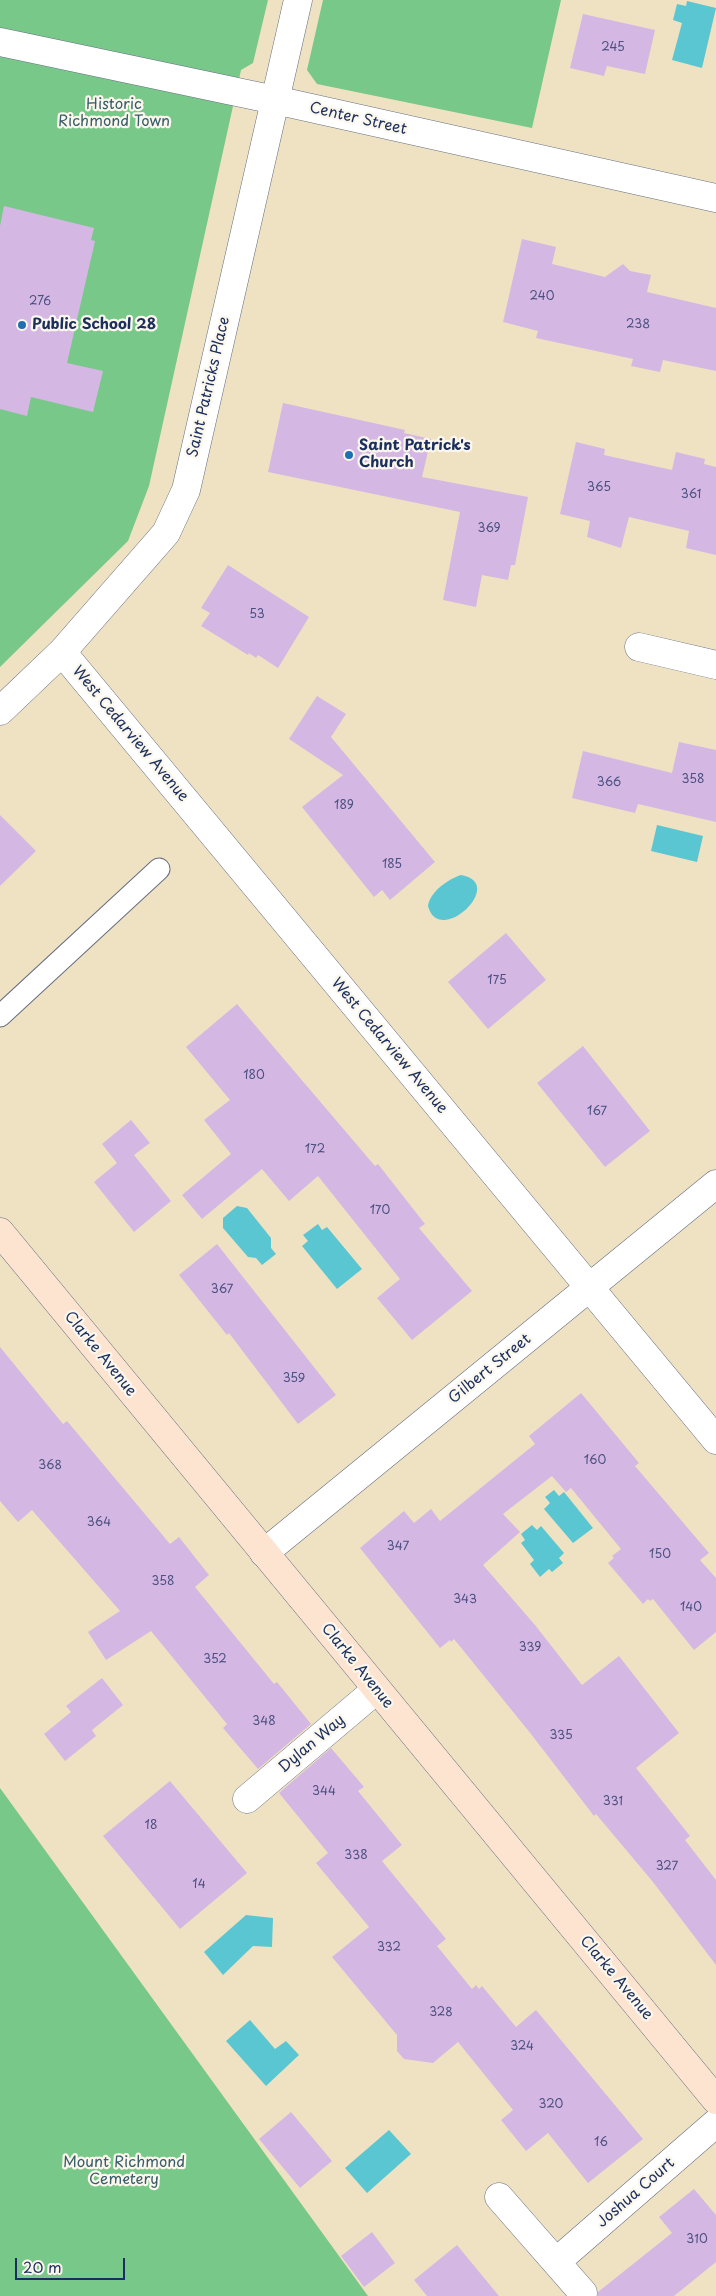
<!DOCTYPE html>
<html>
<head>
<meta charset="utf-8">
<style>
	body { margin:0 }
	#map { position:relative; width:716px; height:2296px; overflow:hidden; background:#efe2c3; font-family:"Playpen Sans",sans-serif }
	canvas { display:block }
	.scale { position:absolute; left:15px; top:2258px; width:110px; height:22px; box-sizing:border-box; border:2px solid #1b2f5e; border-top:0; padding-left:6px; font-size:15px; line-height:18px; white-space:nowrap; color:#1b2f5e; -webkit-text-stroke:4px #fbf7ec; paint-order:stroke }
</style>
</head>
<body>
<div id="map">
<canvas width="716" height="2296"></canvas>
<div class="scale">20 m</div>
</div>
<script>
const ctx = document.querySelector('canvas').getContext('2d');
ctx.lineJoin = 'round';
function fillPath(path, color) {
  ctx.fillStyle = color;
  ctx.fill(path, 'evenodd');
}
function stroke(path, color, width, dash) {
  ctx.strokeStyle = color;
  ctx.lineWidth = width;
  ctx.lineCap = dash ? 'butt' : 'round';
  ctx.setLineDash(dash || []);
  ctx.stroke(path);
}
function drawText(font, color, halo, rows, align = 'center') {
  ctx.font = font + ' "Playpen Sans",sans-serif';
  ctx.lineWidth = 4.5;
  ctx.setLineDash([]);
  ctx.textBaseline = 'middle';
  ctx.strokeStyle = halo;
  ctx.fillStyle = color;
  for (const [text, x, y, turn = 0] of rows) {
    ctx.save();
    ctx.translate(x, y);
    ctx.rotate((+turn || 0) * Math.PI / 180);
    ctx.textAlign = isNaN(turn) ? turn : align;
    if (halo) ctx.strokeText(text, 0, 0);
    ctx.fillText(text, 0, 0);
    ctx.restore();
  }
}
fillPath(new Path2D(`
	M 0,0 L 268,0 L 253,63 L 241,70 L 149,486 L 128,541 L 0,667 Z
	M 323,0 L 561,0 L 532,128 L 317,84 L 307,70 Z
	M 0,1788 L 368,2296 L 0,2296 Z`), '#78c889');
fillPath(new Path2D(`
	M 687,1 L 716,8 L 702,68 L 672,60 L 682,23 L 673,20 L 677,4 L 686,6 Z
	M 657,825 L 703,836 L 697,862 L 651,851 Z
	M 461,875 C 508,883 439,948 428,906 C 430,892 448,879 461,875 Z
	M 237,1206 L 247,1208 L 271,1238 L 271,1248 L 276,1254 L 262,1265 L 256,1258 L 248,1257 L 223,1228 L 223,1218 Z
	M 318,1224 L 322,1230 L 327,1227 L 362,1269 L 337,1289 L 302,1246 L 308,1241 L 303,1235 Z
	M 554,1490 L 559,1496 L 564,1492 L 593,1528 L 573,1543 L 544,1509 L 550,1503 L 545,1497 Z
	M 532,1525 L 537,1530 L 541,1526 L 564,1553 L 559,1558 L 563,1563 L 552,1572 L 549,1569 L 540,1577 L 530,1564 L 534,1560 L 521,1543 L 525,1540 L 521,1534 Z
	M 246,1915 L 273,1918 L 272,1947 L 253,1946 L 223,1975 L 204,1952 Z
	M 250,2020 L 275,2049 L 286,2041 L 299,2055 L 266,2086 L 226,2041 Z
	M 389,2130 L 411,2154 L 367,2193 L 345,2168 Z`), '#5ac6d2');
fillPath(new Path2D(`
	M 583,14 L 655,30 L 645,74 L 607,66 L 604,76 L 570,68 Z
	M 4,206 L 94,228 L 91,240 L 95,241 L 67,363 L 103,371 L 93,412 L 31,397 L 27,416 L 0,409 L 0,226 Z
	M 522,239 L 556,247 L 552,264 L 605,277 L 623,264 L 630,271 L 651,275 L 647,292 L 716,308 L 716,371 L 663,360 L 660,372 L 631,366 L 633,359 L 536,338 L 538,331 L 503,322 Z
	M 283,403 L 405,430 L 404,433 L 431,439 L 422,477 L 528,497 L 515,565 L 511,565 L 508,580 L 482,575 L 476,607 L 443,600 L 460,512 L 268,472 Z
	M 576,442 L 605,449 L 604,455 L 672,470 L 676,452 L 705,459 L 704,464 L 716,467 L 716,555 L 686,548 L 689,531 L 629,517 L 621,548 L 587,537 L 590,521 L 560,514 Z
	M 228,565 L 309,617 L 278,668 L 258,655 L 256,658 L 249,653 L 248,655 L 201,626 L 210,613 L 201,608 Z
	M 317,696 L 346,714 L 331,737 L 435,862 L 390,900 L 382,890 L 374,897 L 302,807 L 343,775 L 289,739 Z
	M 679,742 L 716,750 L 716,822 L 638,804 L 635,813 L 572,798 L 583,751 L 672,773 Z
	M 0,815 L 36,851 L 0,886 Z
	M 506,933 L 546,980 L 488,1029 L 448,982 Z
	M 237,1004 L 375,1166 L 378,1164 L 425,1224 L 419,1228 L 472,1291 L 412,1340 L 377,1298 L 400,1279 L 318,1176 L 289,1201 L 262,1169 L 202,1219 L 182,1195 L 231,1154 L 204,1120 L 230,1100 L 186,1047 Z
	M 583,1046 L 650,1131 L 605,1167 L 537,1083 Z
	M 131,1120 L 150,1143 L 134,1155 L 171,1201 L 134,1232 L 94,1182 L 117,1163 L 102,1144 Z
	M 217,1244 L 336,1395 L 298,1424 L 229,1333 L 227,1335 L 179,1275 Z
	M 0,1347 L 63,1424 L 67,1421 L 170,1544 L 179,1537 L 209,1575 L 195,1587 L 274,1684 L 277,1682 L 311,1724 L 258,1769 L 223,1728 L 227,1724 L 151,1631 L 106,1660 L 88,1632 L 120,1611 L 32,1510 L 18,1522 L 0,1501 Z
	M 581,1393 L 639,1463 L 635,1466 L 709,1553 L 700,1560 L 716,1578 L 716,1632 L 694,1650 L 653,1599 L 650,1601 L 648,1599 L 643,1604 L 608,1563 L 614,1558 L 612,1556 L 621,1549 L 571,1488 L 566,1492 L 552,1476 L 503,1514 L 520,1532 L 483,1565 L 535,1625 L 582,1685 L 619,1656 L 679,1733 L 636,1768 L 690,1836 L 685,1840 L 716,1880 L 716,1965 L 653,1882 L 596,1814 L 594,1816 L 531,1734 L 454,1639 L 451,1642 L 450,1640 L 440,1648 L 360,1548 L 404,1511 L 414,1523 L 431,1509 L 440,1521 L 535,1444 L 529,1436 Z
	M 102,1678 L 123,1705 L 92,1730 L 96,1736 L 65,1761 L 44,1734 L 71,1712 L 66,1706 Z
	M 331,1748 L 364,1787 L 358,1791 L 402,1845 L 382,1861 L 446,1939 L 437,1946 L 472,1989 L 476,1985 L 479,1989 L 482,1986 L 516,2027 L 536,2010 L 643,2139 L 588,2183 L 548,2133 L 526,2151 L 501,2120 L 513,2110 L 458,2042 L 433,2063 L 404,2059 L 397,2051 L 397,2035 L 332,1957 L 369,1927 L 316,1863 L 328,1853 L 279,1793 Z
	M 170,1781 L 247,1873 L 180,1929 L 103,1836 Z
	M 291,2112 L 332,2161 L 300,2188 L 259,2139 Z
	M 694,2189 L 716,2215 L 716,2262 L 674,2296 L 598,2296 L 598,2292 L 672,2233 L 659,2217 Z
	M 372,2232 L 395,2263 L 364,2287 L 341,2256 Z
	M 457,2245 L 499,2296 L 427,2296 L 414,2280 Z`), '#d5b7e4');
const lane = new Path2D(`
	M 0,1016 L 159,869`);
const street = new Path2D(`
	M 0,42 L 275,100 L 716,198
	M 639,647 L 716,665
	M 62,652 L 716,1440
	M 0,711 L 62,652 L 166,533 L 186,490 L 298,0
	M 264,1553 L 716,1184
	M 247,1799 L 376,1690
	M 499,2197 L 583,2293
	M 556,2262 L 716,2123`);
const secondary = new Path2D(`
	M 0,1232 L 716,2100`);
stroke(lane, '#656e81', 23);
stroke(street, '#656e81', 29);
stroke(secondary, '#656e81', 29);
stroke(lane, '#fff', 21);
stroke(street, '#fff', 28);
stroke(secondary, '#fde4d1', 28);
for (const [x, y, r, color] of [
	[22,325,5,"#1f6fb2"],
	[349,455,5,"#1f6fb2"]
]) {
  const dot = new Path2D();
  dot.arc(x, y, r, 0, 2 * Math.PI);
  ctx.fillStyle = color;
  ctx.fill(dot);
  stroke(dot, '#fbf7ec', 2);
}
drawText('12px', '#4a5180', null, [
	["245",613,48],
	["240",542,297],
	["276",40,302],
	["238",638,325],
	["365",599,488],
	["361",691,495],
	["369",489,529],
	["53",257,615],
	["358",693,780],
	["366",609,783],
	["189",344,806],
	["185",392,865],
	["175",497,981],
	["180",254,1076],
	["167",597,1112],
	["172",315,1150],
	["170",380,1211],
	["367",222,1290],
	["359",294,1379],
	["160",595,1461],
	["368",50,1466],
	["364",99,1523],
	["347",398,1547],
	["150",660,1555],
	["358",163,1582],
	["343",465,1600],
	["140",691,1608],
	["339",530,1648],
	["352",215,1660],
	["348",264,1722],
	["335",561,1736],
	["344",324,1792],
	["331",613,1802],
	["18",151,1826],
	["338",356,1856],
	["327",667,1867],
	["14",199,1885],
	["332",389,1948],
	["328",441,2013],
	["324",522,2047],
	["320",551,2105],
	["16",601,2143],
	["310",697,2240]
]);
drawText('15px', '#375d6b', '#fbf7ec', [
	["Historic",114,105],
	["Richmond Town",114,122],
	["Mount Richmond",124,2163],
	["Cemetery",124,2180]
]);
drawText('15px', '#1b2f5e', '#fbf7ec', [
	["Center Street",358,119,13],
	["Saint Patricks Place",209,387,-77],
	["West Cedarview Avenue",130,734,50],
	["West Cedarview Avenue",389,1046,50],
	["Clarke Avenue",100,1354,51],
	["Gilbert Street",490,1369,-39],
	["Clarke Avenue",357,1666,51],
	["Dylan Way",312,1744,-40],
	["Clarke Avenue",616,1978,50],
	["Joshua Court",636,2193,-41]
]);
drawText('bold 15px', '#1b2f5e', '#fbf7ec', [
	["Public School 28",32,325],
	["Saint Patrick's",359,446],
	["Church",359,463]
], 'left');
</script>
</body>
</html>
